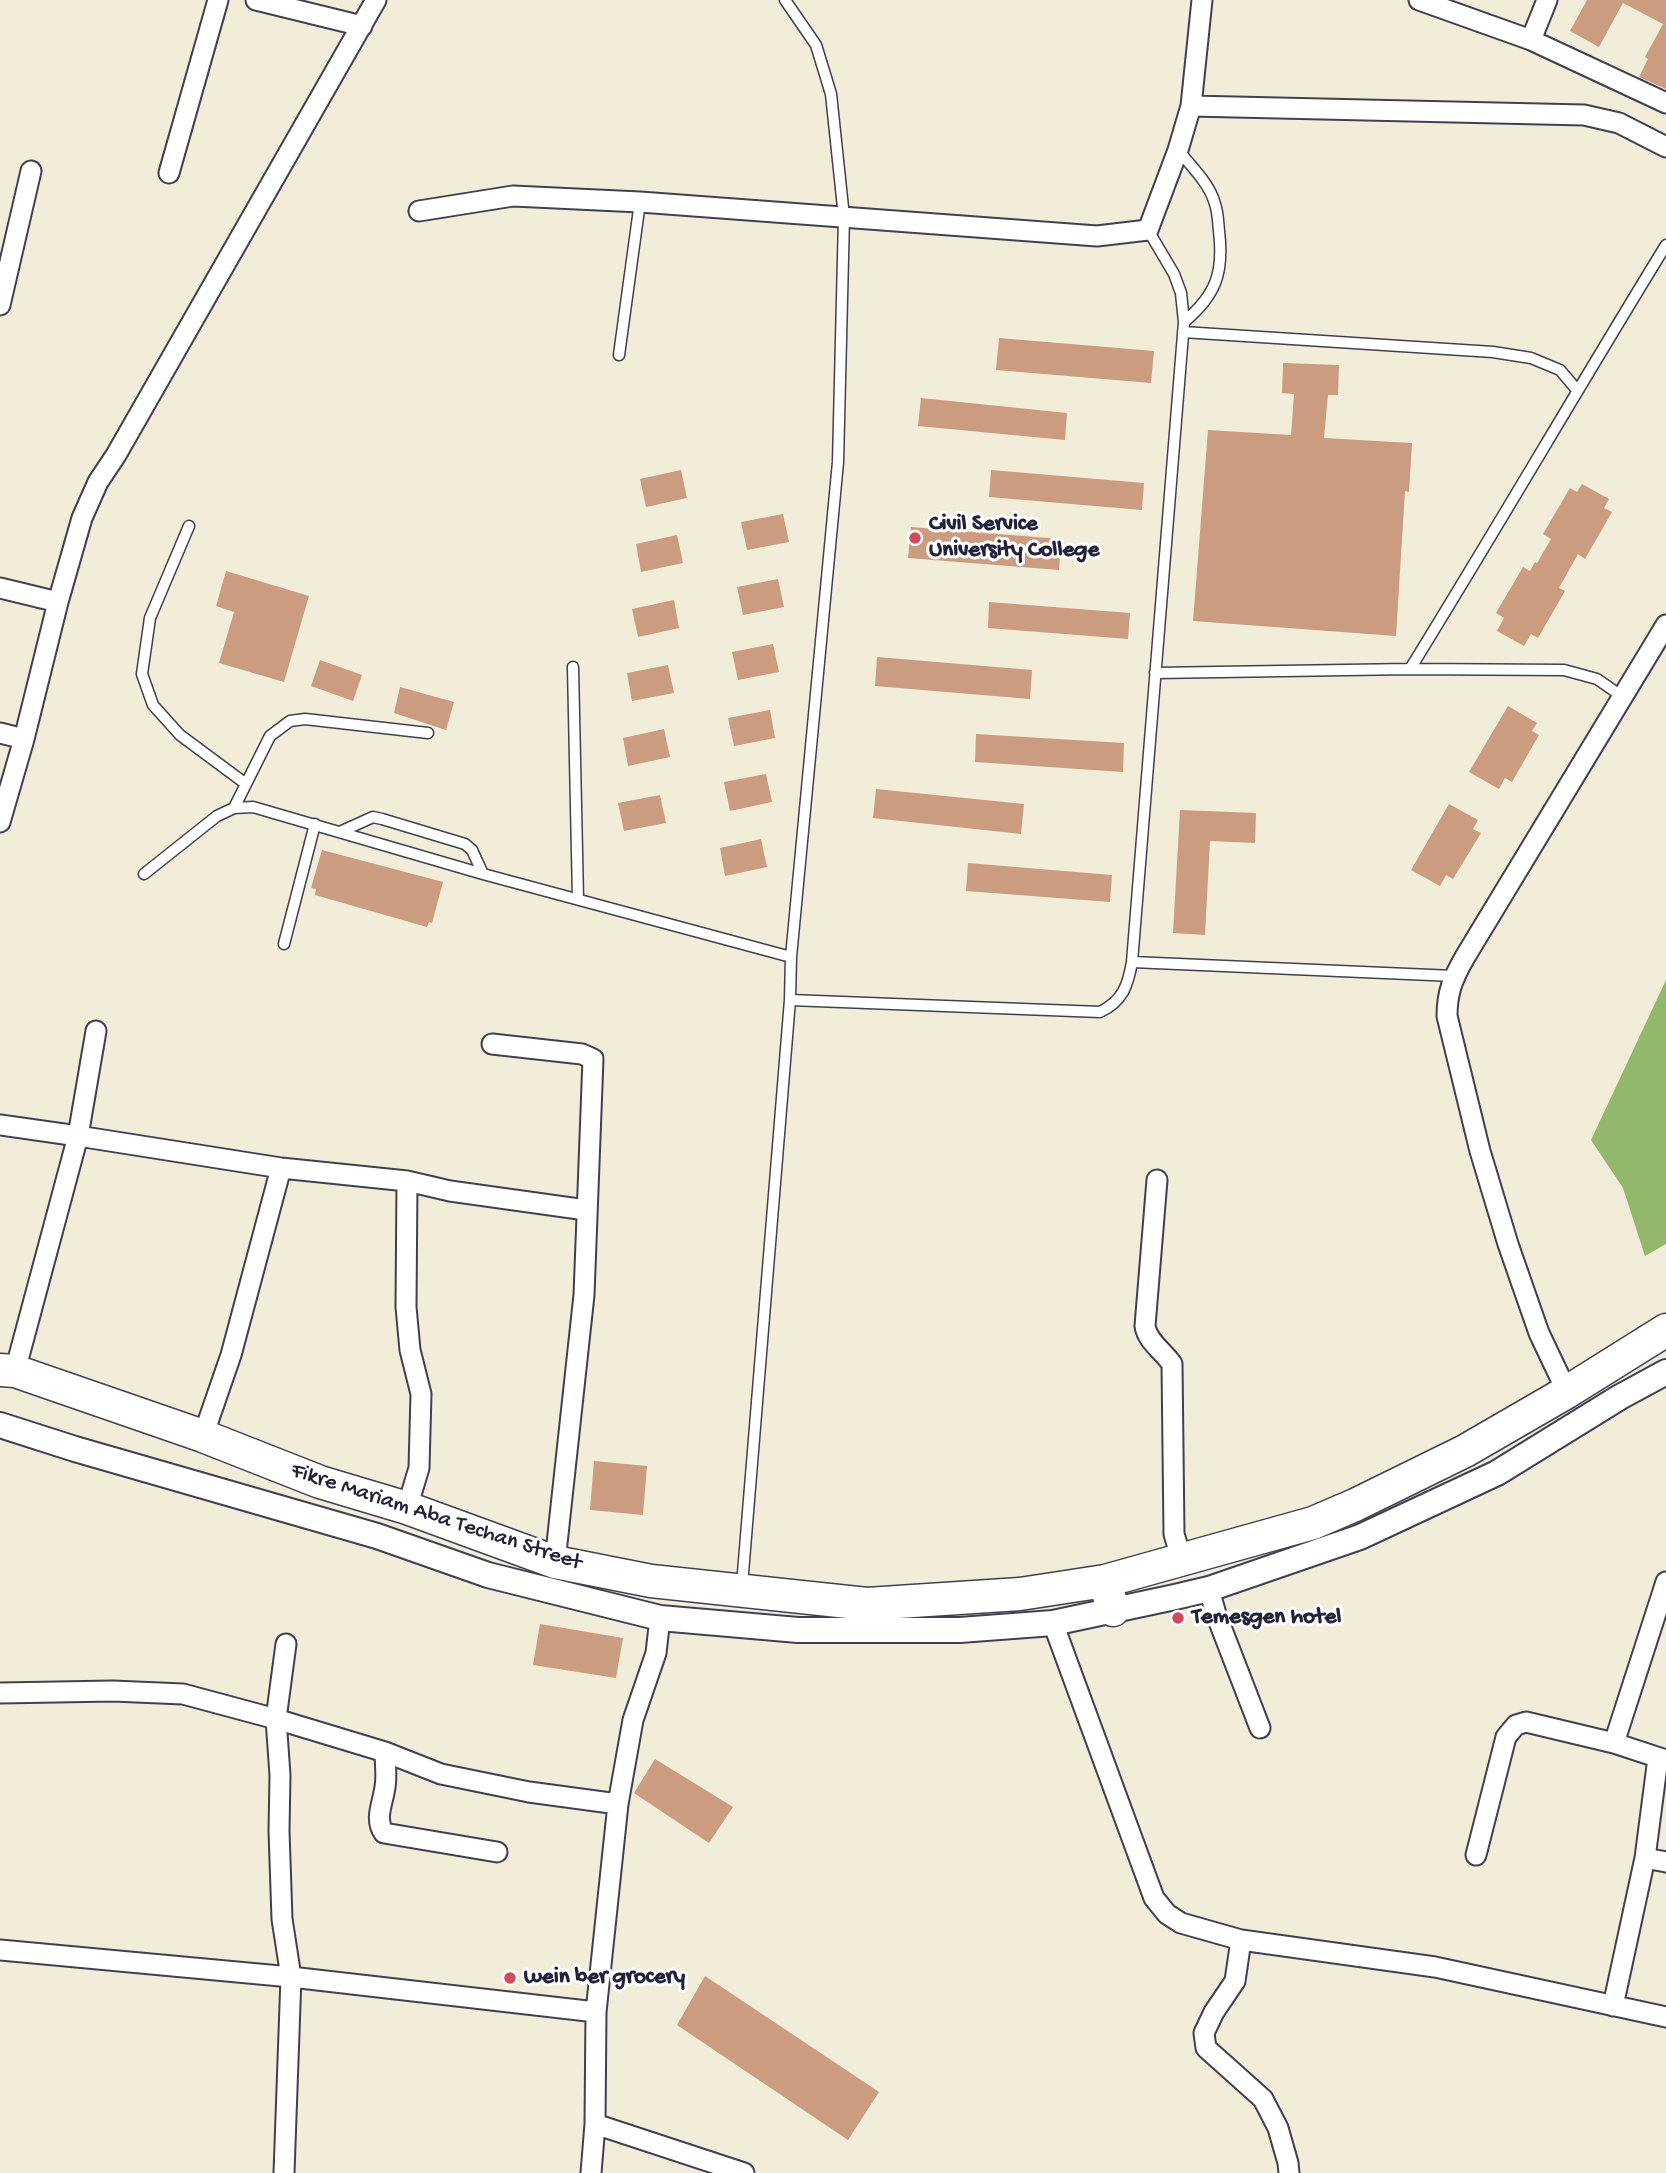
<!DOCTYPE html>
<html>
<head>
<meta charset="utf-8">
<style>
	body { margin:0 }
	canvas { display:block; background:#f1edd9 }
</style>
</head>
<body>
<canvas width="1666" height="2173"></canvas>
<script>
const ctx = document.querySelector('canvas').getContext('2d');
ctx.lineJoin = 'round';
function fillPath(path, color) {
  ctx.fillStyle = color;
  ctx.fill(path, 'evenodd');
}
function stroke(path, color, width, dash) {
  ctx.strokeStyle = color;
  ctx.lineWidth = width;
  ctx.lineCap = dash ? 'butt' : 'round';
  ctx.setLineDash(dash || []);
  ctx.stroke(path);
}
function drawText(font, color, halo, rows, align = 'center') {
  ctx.font = font + ' "Gochi Hand",sans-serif';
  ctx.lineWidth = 6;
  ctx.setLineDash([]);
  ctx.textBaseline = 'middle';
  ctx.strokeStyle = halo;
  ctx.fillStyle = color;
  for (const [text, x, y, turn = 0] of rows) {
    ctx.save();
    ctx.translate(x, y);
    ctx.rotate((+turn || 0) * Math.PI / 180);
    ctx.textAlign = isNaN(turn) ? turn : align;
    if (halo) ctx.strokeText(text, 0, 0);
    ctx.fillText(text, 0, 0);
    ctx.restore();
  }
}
fillPath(new Path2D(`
	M 1666,980 L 1666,1244 L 1645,1256 L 1623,1188 L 1591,1140 Z`), '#93b76b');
fillPath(new Path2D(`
	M 1587,0 L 1666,0 L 1666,89 L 1639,77 L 1648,59 L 1645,57 L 1663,24 L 1623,3 L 1599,47 L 1570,31 Z
	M 999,338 L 1154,351 L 1151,383 L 996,370 Z
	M 1283,363 L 1339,365 L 1338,395 L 1328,395 L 1324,438 L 1412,443 L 1409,492 L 1405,491 L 1396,636 L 1193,621 L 1208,430 L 1291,435 L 1294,394 L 1282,393 Z
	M 921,398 L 1067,413 L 1065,440 L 918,426 Z
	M 681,470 L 687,498 L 646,507 L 640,479 Z
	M 991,470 L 1144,483 L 1142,510 L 989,497 Z
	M 1582,484 L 1609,499 L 1604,508 L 1612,512 L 1585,559 L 1578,554 L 1559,588 L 1565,591 L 1538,638 L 1531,634 L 1524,646 L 1497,631 L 1504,618 L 1496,613 L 1523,567 L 1530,571 L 1535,562 L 1537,563 L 1551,539 L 1543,534 L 1570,488 L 1577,492 Z
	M 783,514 L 789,542 L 747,550 L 741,522 Z
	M 911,527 L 1061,539 L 1059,570 L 908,558 Z
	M 677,535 L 683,563 L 641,572 L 636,544 Z
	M 226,571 L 309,596 L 284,682 L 219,663 L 234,612 L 216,606 Z
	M 778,579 L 784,607 L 743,615 L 737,587 Z
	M 674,600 L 679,628 L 638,637 L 632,609 Z
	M 989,602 L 1130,613 L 1128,639 L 988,628 Z
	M 773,644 L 779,672 L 738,680 L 732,652 Z
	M 877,657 L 1032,670 L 1030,699 L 875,686 Z
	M 320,660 L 362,675 L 353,701 L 311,686 Z
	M 668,665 L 674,693 L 632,701 L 627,673 Z
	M 400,687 L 454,702 L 446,730 L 394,713 Z
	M 1508,706 L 1537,723 L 1532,731 L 1539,735 L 1512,782 L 1505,778 L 1499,789 L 1469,772 Z
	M 770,710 L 775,738 L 734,746 L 728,718 Z
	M 664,729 L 670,757 L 628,766 L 623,738 Z
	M 976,734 L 1124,743 L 1123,772 L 975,762 Z
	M 766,774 L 772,802 L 730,811 L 724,782 Z
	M 876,789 L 1024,804 L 1021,834 L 873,818 Z
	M 660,795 L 666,823 L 624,831 L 618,803 Z
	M 1449,804 L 1478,820 L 1473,829 L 1481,833 L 1453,879 L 1446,875 L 1440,886 L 1411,870 Z
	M 1180,810 L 1256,813 L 1255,843 L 1210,841 L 1205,935 L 1173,933 Z
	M 761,839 L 767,867 L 725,876 L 720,848 Z
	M 322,850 L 443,882 L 432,923 L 429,922 L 427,927 L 315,895 L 316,889 L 311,888 Z
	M 968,863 L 1112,875 L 1110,902 L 966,891 Z
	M 594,1461 L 647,1466 L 643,1515 L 590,1510 Z
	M 540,1624 L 623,1638 L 616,1678 L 533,1665 Z
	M 655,1759 L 733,1807 L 709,1843 L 634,1793 Z
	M 705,1976 L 879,2092 L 848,2140 L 677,2025 Z`), '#cb9c80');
const service = new Path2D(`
	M 1178,150 C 1191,166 1210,184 1215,204 C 1218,212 1218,222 1219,231 C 1224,273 1216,295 1184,322
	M 1183,332 L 1493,352 L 1531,358 L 1560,370 L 1577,390
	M 619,355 L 640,202
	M 189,526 L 150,618 L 142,674 L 153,705 L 180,735 L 246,784
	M 573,667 L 578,899
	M 1410,669 C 1497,528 1580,385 1666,245
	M 1155,673 L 1410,669 L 1564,670 L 1597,679 L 1623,697
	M 234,808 L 270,736 L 290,721 L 305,719 L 428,733
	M 342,831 L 373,817 L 382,819 L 465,844 L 472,850 L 483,874
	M 144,874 L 217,816 L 234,808 L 253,807 L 483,874 L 791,957
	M 284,944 L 315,824
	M 1132,962 L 1454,976
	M 790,1000 L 1100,1012 C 1123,1001 1128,985 1132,962 L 1184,322 L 1181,293 L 1174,274 L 1148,230
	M 742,1585 L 790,1000 L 791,957 L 838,462 L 844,217 L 831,94 L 816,45 L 785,0`);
const minor = new Path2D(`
	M 256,0 L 362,26
	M 1419,0 L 1531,40 L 1666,103
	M 1531,40 L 1547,0
	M 1191,106 L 1584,115 L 1619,123 L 1666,147
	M 169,173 L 218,0
	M 419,211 L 513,196 L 640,202 L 1097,236 L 1148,230 L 1178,150 L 1191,106 L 1202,0
	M 0,305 L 31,171
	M 0,588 L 58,602
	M 0,733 L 24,739
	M 0,822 L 24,739 L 58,602 L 82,518 L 98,482 L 116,455 L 376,0
	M 492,1044 L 582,1054 L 593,1059 L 584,1295 L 555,1562
	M 0,1125 L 78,1136 L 96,1031
	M 1157,1180 L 1145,1326 C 1147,1341 1163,1351 1172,1364 L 1174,1534 L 1182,1561
	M 407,1181 L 406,1307 L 410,1350 L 421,1394 L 419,1468 L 407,1508
	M 15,1371 L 78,1136 L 281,1168 L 407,1181 L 450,1191 L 586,1210
	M 1567,1392 L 1539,1333 L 1508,1244 L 1480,1151 L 1447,1016 C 1447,992 1453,978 1465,957 L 1666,625
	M 203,1436 L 231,1355 L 281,1168
	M 1209,1589 L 1216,1614 L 1260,1728
	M 1053,1623 L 1154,1898 L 1167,1914 L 1181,1923 L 1241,1940
	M 0,1693 L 113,1691 L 183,1694 L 276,1719 L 385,1752 L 441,1774 L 529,1792 L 618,1804
	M 1614,1743 L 1666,1582
	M 385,1752 C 385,1763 387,1776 385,1787 C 383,1803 374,1819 384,1833 L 497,1852
	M 1476,1855 L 1506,1737 L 1516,1725 L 1526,1722 L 1614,1743 L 1666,1760
	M 1645,1858 L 1666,1862
	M 0,1950 L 291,1977 L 596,2012
	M 1613,2006 L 1645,1858 L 1658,1758
	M 595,2124 L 744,2173
	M 284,2173 L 291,1977 L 282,1919 L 279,1831 L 280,1775 L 276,1719 L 286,1644
	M 591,2173 L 595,2124 L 596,2012 L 618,1804 L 633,1720 L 656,1653 L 660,1618
	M 1289,2173 L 1288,2163 L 1278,2128 L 1263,2099 L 1206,2048 L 1204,2033 L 1214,2012 L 1235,1981 L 1241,1940 L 1435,1967 L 1666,2017`);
const tertiary = new Path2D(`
	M 0,1425 L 75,1449 L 377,1536 L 488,1575 L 660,1618 L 798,1630 L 960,1630 L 1053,1623 L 1175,1597 L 1209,1589 L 1360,1537 L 1497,1473 L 1620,1397 L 1666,1372`);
const primary = new Path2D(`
	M 0,1370 L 15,1371 L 203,1436 L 320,1482 L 407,1508 L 555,1562 L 651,1581 L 867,1604 L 1020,1594 L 1105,1581 L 1313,1523 L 1355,1505 L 1465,1451 L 1567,1392 L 1666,1330
	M 1105,1581 L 1113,1610`);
stroke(service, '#414053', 13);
stroke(minor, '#414053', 23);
stroke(tertiary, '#414053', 28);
stroke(primary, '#414053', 35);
stroke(service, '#fff', 10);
stroke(minor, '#fff', 19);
stroke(tertiary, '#fff', 24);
stroke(primary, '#fff', 32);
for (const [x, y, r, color] of [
	[915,538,7,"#d1495b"],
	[1178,1618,7,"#d1495b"],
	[510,1978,7,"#d1495b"]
]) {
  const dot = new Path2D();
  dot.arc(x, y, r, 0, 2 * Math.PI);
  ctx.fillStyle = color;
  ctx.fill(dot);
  stroke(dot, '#fff', 2.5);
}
drawText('bold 23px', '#22223b', '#fff', [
	["Civil Service",929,525],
	["University College",929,551],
	["Temesgen hotel",1192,1618],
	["wein ber grocery",524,1978]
], 'left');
drawText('23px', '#22223b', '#fff', [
	["Fikre Mariam Aba Techan Street",436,1518,18]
]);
</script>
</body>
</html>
